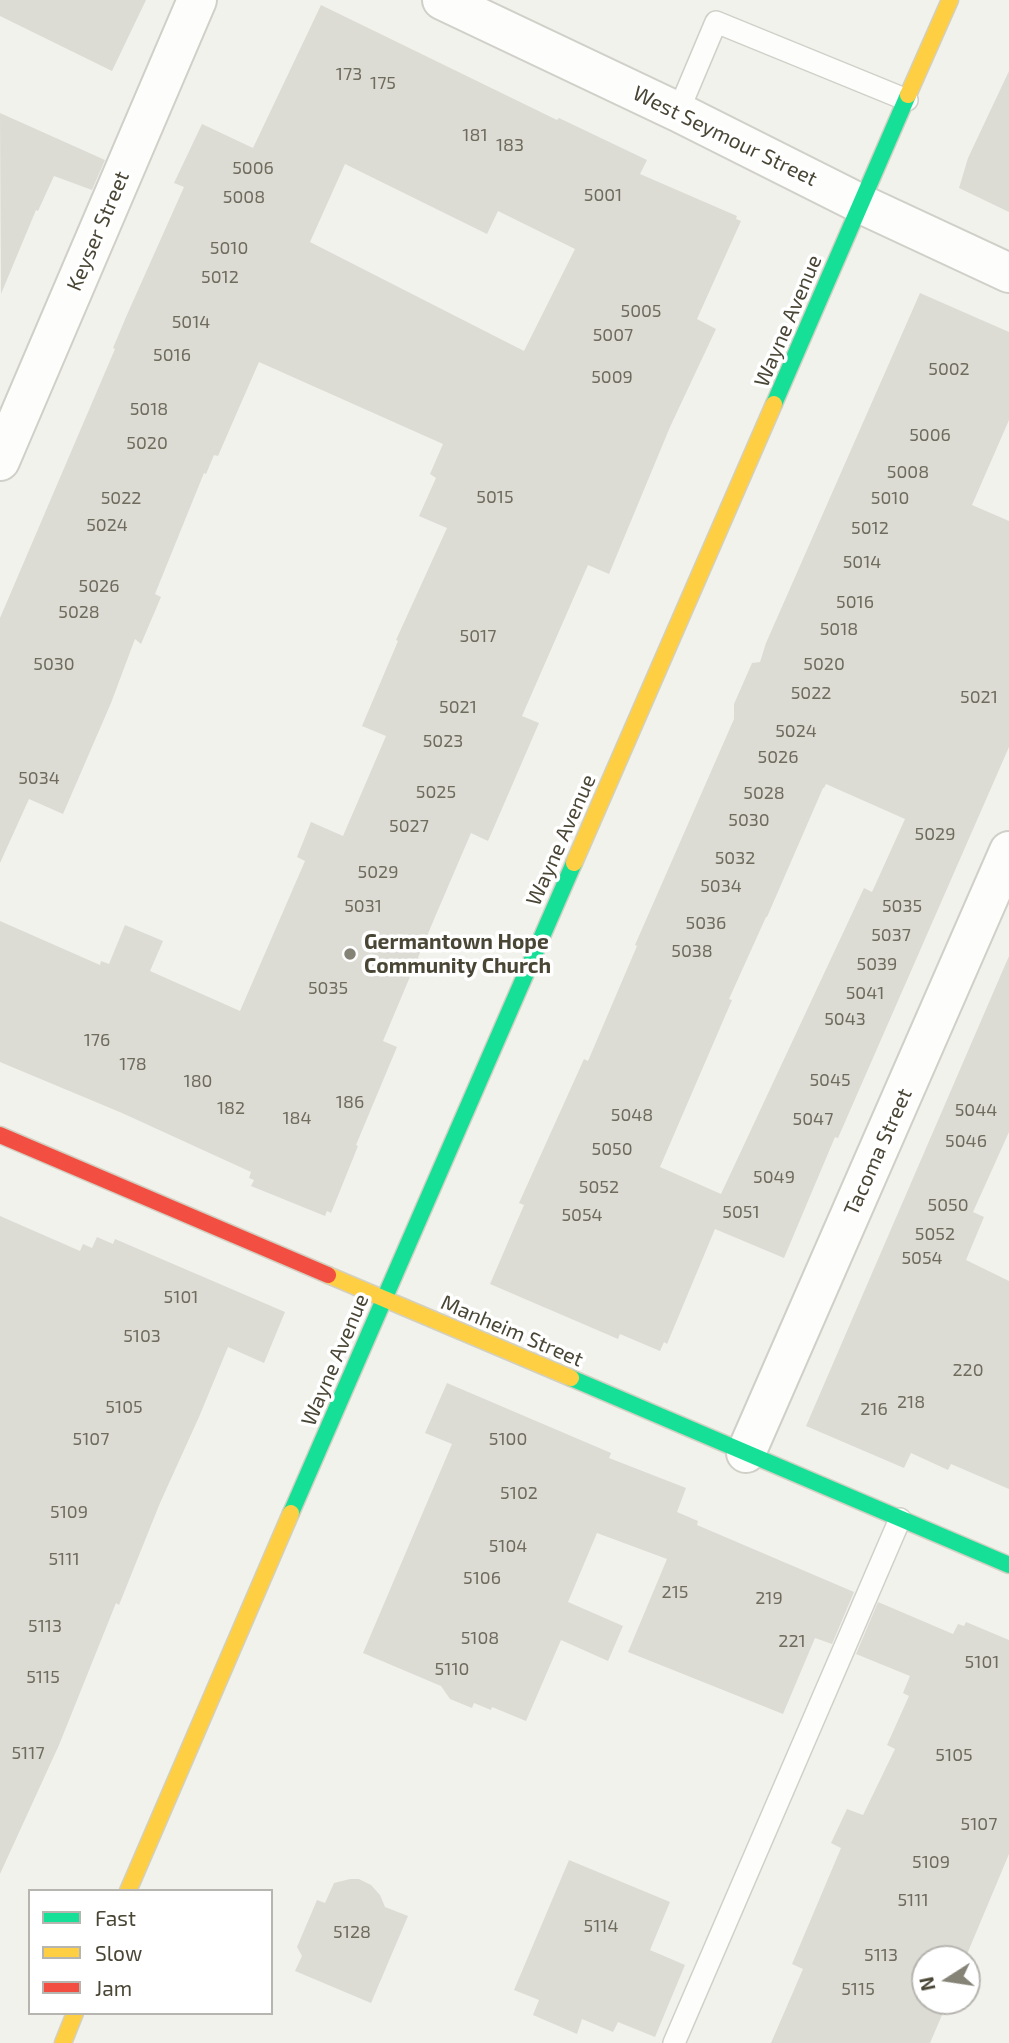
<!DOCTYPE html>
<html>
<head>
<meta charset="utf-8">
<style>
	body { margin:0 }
	#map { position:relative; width:1009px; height:2043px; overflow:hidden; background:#f2f2ec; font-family:"Exo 2",sans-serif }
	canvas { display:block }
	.legend { position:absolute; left:28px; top:1889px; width:245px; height:126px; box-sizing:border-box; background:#fff; border:2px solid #b7b5af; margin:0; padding:9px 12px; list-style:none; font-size:21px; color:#4a4636 }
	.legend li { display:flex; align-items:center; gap:14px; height:35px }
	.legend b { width:35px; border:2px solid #b7b5af }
	.north { position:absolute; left:911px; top:1945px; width:70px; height:70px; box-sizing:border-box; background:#fff; border:2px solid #b7b5af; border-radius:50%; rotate:258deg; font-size:19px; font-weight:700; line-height:28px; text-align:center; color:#4a4636 }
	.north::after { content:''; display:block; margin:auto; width:24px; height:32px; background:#858276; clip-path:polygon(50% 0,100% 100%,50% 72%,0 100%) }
</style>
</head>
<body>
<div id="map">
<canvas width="1009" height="2043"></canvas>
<ul class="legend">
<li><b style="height:9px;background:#16e098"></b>Fast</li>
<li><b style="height:9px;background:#ffcf43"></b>Slow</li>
<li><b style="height:9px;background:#f24e42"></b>Jam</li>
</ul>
<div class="north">N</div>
</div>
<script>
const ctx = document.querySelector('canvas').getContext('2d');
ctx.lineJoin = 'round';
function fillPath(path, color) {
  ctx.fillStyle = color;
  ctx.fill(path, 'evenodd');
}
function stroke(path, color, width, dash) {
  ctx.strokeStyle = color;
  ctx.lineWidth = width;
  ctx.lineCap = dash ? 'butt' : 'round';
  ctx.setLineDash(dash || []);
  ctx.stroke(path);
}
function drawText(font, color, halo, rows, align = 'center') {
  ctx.font = font + ' "Exo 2",sans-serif';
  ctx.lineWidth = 7;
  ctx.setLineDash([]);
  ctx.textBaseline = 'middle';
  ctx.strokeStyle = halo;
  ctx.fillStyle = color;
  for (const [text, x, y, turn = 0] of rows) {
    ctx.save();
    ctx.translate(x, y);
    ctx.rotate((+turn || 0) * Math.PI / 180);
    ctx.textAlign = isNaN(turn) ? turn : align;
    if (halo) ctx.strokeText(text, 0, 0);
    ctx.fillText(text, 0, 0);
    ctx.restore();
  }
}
fillPath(new Path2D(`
	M 0,0 L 146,0 L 112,71 L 0,16 Z
	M 321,5 L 557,120 L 559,118 L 647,160 L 640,174 L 737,216 L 736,219 L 741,221 L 697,319 L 716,329 L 670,427 L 609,574 L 588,565 L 522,716 L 539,723 L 488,841 L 471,833 L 435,917 L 383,1041 L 397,1047 L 356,1145 L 358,1146 L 331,1213 L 327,1211 L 325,1216 L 251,1186 L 254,1180 L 249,1178 L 251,1172 L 122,1113 L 0,1062 L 0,921 L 100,965 L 101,961 L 109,964 L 125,925 L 163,941 L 150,971 L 240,1011 L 305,861 L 297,857 L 311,822 L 343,836 L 386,736 L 362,726 L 398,641 L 396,640 L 447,528 L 419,516 L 436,478 L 430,474 L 443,444 L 259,362 L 218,456 L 214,455 L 206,474 L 204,473 L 155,594 L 161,597 L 141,644 L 135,639 L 111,703 L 63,814 L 29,799 L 0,863 L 0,618 L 115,349 L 113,348 L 126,317 L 184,187 L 174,183 L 202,124 L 253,148 ZM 345,164 L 487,234 L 498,211 L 575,249 L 524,351 L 310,242 Z
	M 1009,71 L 1009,212 L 959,188 L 968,158 Z
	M 0,113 L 105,160 L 92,190 L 54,176 L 38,211 L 36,210 L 1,294 Z
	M 920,293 L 1009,332 L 1009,420 L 972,505 L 1009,521 L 1009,747 L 838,1138 L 835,1137 L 784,1258 L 715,1229 L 667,1344 L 664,1342 L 660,1351 L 620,1334 L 618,1339 L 490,1284 L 524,1205 L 519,1203 L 584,1059 L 588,1061 L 637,946 L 635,945 L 734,719 L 734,704 L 752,663 L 760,662 L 766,643 ZM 826,784 L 905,819 L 872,892 L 864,888 L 721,1194 L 660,1167 L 732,1000 L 729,999 L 766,917 L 767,917 L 823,788 L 824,788 Z
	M 1009,956 L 1009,1132 L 973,1212 L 984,1217 L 966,1260 L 1009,1281 L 1009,1489 L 951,1464 L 948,1470 L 911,1453 L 904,1468 L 806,1426 Z
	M 0,1216 L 80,1251 L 83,1244 L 92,1248 L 97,1237 L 113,1244 L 115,1239 L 285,1312 L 264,1363 L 228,1347 L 199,1417 L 160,1503 L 119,1605 L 116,1603 L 59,1745 L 0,1874 Z
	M 447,1383 L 611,1453 L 609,1458 L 686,1488 L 677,1512 L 698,1521 L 697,1525 L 854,1592 L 832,1644 L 815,1638 L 783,1714 L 628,1652 L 667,1559 L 597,1533 L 568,1602 L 623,1626 L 608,1661 L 561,1640 L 526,1721 L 492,1707 L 491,1710 L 474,1703 L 472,1708 L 450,1699 L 441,1686 L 363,1653 L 452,1444 L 425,1433 Z
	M 878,1602 L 953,1634 L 958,1624 L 964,1626 L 966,1622 L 1009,1640 L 1009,1854 L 965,1959 L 925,1959 L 925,2001 L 948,2001 L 930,2043 L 771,2043 L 803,1969 L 792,1964 L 841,1848 L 831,1843 L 847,1809 L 863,1815 L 895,1749 L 887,1745 L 909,1696 L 903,1693 L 910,1676 L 856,1654 Z
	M 569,1860 L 670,1902 L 650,1950 L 685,1965 L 655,2037 L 618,2022 L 613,2032 L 582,2019 L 577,2034 L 533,2015 L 539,2000 L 514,1990 Z
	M 350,1879 L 359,1879 L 371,1885 L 380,1895 L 385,1907 L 408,1916 L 371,2003 L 295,1971 L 302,1956 L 297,1947 L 317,1900 L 325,1903 L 334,1883 Z`), '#dcdbd4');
const lane = new Path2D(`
	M 678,112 L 716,22 L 907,100
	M 674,2043 L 900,1519`);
const street = new Path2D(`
	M 442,0 L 678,112 L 861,204 L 1009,273
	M 0,461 L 197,0
	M 746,1453 L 1009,851`);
const fast = new Path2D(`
	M 774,404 L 908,95
	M 571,1378 L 1009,1565
	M 291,1513 L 574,863`);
const slow = new Path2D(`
	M 908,95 L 950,0
	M 574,863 L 774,404
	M 328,1275 L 571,1378
	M 128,1891 L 291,1513
	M 63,2043 L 75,2013`);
const jam = new Path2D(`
	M 0,1135 L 328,1275`);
stroke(lane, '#d0d0c9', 24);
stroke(street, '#d0d0c9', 42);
stroke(fast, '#d2d0c2', 19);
stroke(slow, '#d2d0c2', 19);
stroke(jam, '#d2d0c2', 19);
stroke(lane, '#fdfdfc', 21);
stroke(street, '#fdfdfc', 38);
stroke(fast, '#16e098', 16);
stroke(slow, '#ffcf43', 16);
stroke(jam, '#f24e42', 16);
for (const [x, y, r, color] of [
	[350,954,7,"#858276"]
]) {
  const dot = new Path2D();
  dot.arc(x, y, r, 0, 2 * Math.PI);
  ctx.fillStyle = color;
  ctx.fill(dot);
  stroke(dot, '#fff', 2.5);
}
drawText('18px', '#6f6c5e', null, [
	["173",349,74],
	["175",383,83],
	["181",475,135],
	["183",510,145],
	["5006",253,168],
	["5001",603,195],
	["5008",244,197],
	["5010",229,248],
	["5012",220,277],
	["5005",641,311],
	["5014",191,322],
	["5007",613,335],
	["5016",172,355],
	["5002",949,369],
	["5009",612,377],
	["5018",149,409],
	["5006",930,435],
	["5020",147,443],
	["5008",908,472],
	["5015",495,497],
	["5022",121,498],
	["5010",890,498],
	["5024",107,525],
	["5012",870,528],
	["5014",862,562],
	["5026",99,586],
	["5016",855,602],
	["5028",79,612],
	["5018",839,629],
	["5017",478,636],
	["5030",54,664],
	["5020",824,664],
	["5022",811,693],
	["5021",979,697],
	["5021",458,707],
	["5024",796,731],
	["5023",443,741],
	["5026",778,757],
	["5034",39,778],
	["5025",436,792],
	["5028",764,793],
	["5030",749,820],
	["5027",409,826],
	["5029",935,834],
	["5032",735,858],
	["5029",378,872],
	["5034",721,886],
	["5031",363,906],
	["5035",902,906],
	["5036",706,923],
	["5037",891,935],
	["5038",692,951],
	["5039",877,964],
	["5035",328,988],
	["5041",865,993],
	["5043",845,1019],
	["176",97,1040],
	["178",133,1064],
	["5045",830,1080],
	["180",198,1081],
	["186",350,1102],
	["182",231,1108],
	["5044",976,1110],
	["5048",632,1115],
	["184",297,1118],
	["5047",813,1119],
	["5046",966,1141],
	["5050",612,1149],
	["5049",774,1177],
	["5052",599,1187],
	["5050",948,1205],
	["5051",741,1212],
	["5054",582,1215],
	["5052",935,1234],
	["5054",922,1258],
	["5101",181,1297],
	["5103",142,1336],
	["220",968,1370],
	["218",911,1402],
	["5105",124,1407],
	["216",874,1409],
	["5107",91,1439],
	["5100",508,1439],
	["5102",519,1493],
	["5109",69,1512],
	["5104",508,1546],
	["5111",64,1559],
	["5106",482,1578],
	["215",675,1592],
	["219",769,1598],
	["5113",45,1626],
	["5108",480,1638],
	["221",792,1641],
	["5101",982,1662],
	["5110",452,1669],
	["5115",43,1677],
	["5117",28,1753],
	["5105",954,1755],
	["5107",979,1824],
	["5109",931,1862],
	["5111",913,1900],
	["5114",601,1926],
	["5128",352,1932],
	["5113",881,1955],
	["5115",858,1989]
]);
drawText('21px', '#4a4636', '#fff', [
	["West Seymour Street",725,136,26],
	["Keyser Street",98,231,-67],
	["Wayne Avenue",788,321,-67],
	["Wayne Avenue",561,840,-66],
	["Tacoma Street",878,1152,-66],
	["Manheim Street",512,1331,23],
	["Wayne Avenue",335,1360,-67]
]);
drawText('bold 21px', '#4a4636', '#fff', [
	["Germantown Hope",364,942],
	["Community Church",364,966]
], 'left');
</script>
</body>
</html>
